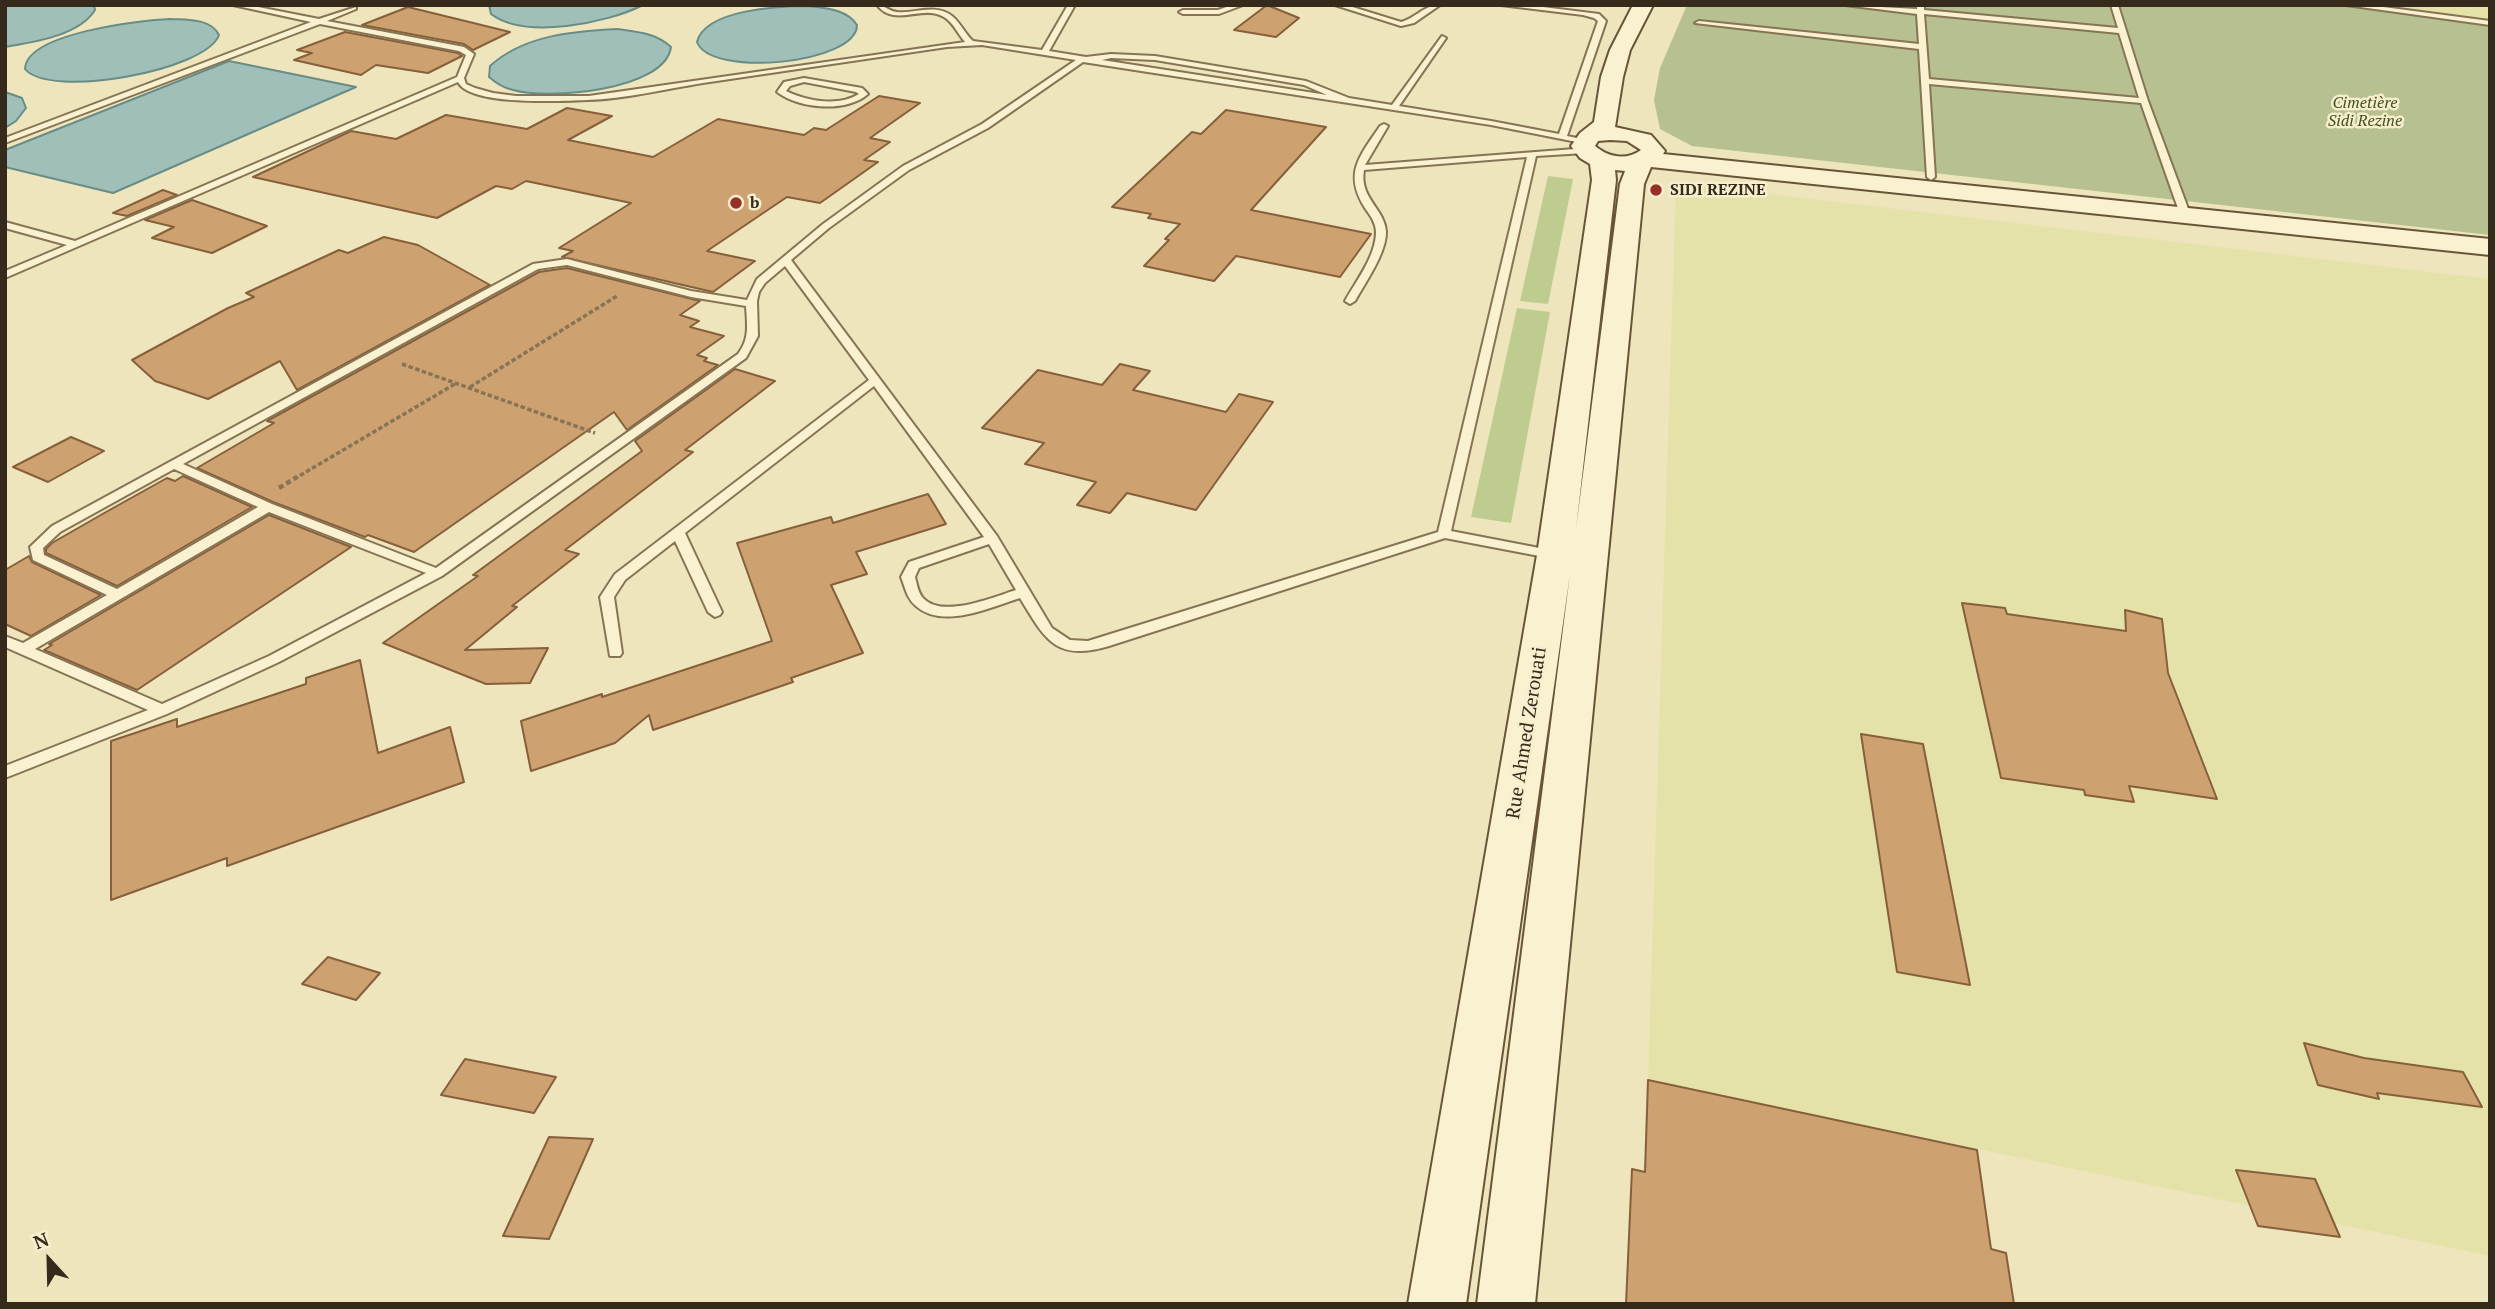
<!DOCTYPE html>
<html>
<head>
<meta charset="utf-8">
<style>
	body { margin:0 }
	#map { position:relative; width:2495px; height:1309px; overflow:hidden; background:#eee5bc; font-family:"PT Serif",serif }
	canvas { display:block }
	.frame { position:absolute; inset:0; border:7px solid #352a1b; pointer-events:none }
	.north { position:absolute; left:14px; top:1225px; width:70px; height:70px; -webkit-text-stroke:5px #f6eecc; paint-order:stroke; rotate:338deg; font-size:19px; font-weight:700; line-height:28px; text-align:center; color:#352a1b }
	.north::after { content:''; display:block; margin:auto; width:24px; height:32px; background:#352a1b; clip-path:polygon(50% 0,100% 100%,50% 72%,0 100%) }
</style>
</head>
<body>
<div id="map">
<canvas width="2495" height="1309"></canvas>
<div class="frame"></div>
<div class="north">N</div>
</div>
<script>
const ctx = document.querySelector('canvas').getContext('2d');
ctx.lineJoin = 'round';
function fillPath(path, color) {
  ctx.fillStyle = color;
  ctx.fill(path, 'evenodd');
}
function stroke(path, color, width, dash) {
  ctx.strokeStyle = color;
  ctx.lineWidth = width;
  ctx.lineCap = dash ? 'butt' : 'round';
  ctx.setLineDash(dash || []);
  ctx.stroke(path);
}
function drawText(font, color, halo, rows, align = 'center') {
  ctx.font = font + ' "PT Serif",serif';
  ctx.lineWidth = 5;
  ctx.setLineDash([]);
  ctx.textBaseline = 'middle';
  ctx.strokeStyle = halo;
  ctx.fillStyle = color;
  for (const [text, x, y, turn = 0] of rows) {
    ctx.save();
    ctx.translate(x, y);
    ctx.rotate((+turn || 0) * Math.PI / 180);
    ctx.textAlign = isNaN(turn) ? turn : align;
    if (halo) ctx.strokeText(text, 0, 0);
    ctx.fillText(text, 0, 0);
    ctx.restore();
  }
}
fillPath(new Path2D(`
	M 2371,5 L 2490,5 L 2490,20 Z
	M 1676,183 L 2490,279 L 2490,1256 L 1648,1080 Z`), '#e4e1a9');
fillPath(new Path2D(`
	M 1548,176 L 1573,179 L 1548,304 L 1520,301 Z
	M 1517,308 L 1550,312 L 1511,523 L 1471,517 Z`), '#bfcc90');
fillPath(new Path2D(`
	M 1687,5 L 2371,5 L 2490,20 L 2490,235 L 1692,146 L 1660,129 L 1654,100 L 1660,68 Z`), '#b6c090');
const water = new Path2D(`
	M 5,5 L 94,5 L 95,10 C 79,36 33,42 5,47 Z
	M 489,5 L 643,5 C 608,23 525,40 491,14 Z
	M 808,6 C 825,8 847,9 857,25 C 857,64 710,78 697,42 C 705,9 781,6 808,6 Z
	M 170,19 C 186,20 211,18 219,35 C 206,71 49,99 25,69 C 26,33 142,20 170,19 Z
	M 618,29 C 638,32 656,33 671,47 C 665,91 547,100 513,90 C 503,88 497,84 489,77 L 490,66 C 524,35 574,31 618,29 Z
	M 229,61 L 356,87 L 113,193 L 5,167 L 5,150 Z
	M 5,92 L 22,98 L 26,108 L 16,121 L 5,128 Z`);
fillPath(water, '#a0bfb9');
stroke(water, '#688d87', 2);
const building = new Path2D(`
	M 1267,5 L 1299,18 L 1276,37 L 1234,30 Z
	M 408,7 L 510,32 L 473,50 L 464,44 L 362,25 Z
	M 345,32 L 458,53 L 462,56 L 428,73 L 376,65 L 361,75 L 294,60 L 312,53 L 297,50 Z
	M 879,96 L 920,103 L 870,138 L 890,142 L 864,160 L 878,162 L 820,203 L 787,197 L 707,251 L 755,261 L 713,292 L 562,257 L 573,251 L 559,248 L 631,203 L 526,181 L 512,189 L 496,186 L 437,218 L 253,177 L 351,131 L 396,139 L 446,115 L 527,129 L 567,108 L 612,116 L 568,140 L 653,157 L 718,119 L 804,135 L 814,128 L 826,130 Z
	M 1226,110 L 1326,127 L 1251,210 L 1371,234 L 1340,277 L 1236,256 L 1214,281 L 1144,266 L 1169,240 L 1165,239 L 1180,224 L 1148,218 L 1151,214 L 1112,207 L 1192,132 L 1201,134 Z
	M 163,190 L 177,195 L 127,216 L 113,213 Z
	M 192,200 L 267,226 L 212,253 L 152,238 L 174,227 L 145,220 Z
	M 384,237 L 418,245 L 490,285 L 297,390 L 280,361 L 208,399 L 155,381 L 132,360 L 228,308 L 254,297 L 246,293 L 339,250 L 348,253 Z
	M 567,268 L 700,301 L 680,315 L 699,321 L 690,327 L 724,336 L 697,355 L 707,358 L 704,361 L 718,365 L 627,430 L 614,412 L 414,552 L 368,535 L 365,537 L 273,502 L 197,468 L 274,423 L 267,421 L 539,272 Z
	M 1120,364 L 1150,371 L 1133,390 L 1226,412 L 1239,394 L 1273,402 L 1196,510 L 1127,493 L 1110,513 L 1077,505 L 1096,482 L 1025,464 L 1044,443 L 982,428 L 1038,370 L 1102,385 Z
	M 735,369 L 775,381 L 685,450 L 693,452 L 565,550 L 579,554 L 512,606 L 517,607 L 465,650 L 548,648 L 530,683 L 486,684 L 383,643 L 478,576 L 473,575 L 642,451 L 635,441 Z
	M 71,437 L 104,451 L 48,482 L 13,467 Z
	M 183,476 L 252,507 L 117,586 L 46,553 L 46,549 L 52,543 L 106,512 L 167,478 L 175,481 Z
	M 928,494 L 946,524 L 856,552 L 867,574 L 831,585 L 863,653 L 791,678 L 793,682 L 653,730 L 649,715 L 615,743 L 531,771 L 521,721 L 602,694 L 602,697 L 772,641 L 737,543 L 831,517 L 833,523 Z
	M 269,515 L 351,547 L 137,690 L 44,650 L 52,645 L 49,644 Z
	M 29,556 L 32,562 L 101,595 L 31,636 L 5,624 L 5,570 Z
	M 1962,603 L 2005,608 L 2007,614 L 2126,631 L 2125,610 L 2162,619 L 2168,673 L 2217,799 L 2129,786 L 2134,802 L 2085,795 L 2084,790 L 2001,778 Z
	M 360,660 L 378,753 L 450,727 L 464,782 L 227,866 L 227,858 L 111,900 L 111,741 L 177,719 L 177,727 L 306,684 L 306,678 Z
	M 1861,734 L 1923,744 L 1970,985 L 1897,972 Z
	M 328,957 L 380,973 L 356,1000 L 302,984 Z
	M 2304,1043 L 2364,1058 L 2463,1072 L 2482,1107 L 2377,1093 L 2379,1099 L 2318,1085 Z
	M 465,1059 L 556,1077 L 534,1113 L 441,1095 Z
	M 1648,1080 L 1977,1150 L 1991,1249 L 2006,1253 L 2014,1304 L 1626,1304 L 1632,1169 L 1645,1172 Z
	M 549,1137 L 593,1139 L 549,1239 L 503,1236 Z
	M 2236,1170 L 2315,1179 L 2340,1237 L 2258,1226 Z`);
fillPath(building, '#cea171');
stroke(building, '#86603b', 2);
const lane = new Path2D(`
	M 233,5 L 248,5 L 319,19 L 356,7 L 356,9 L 327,21 L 464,47 L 474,54 L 464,78 L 466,84 L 475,88 L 493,93 L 516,96 L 589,96 L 965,42 C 958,34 953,22 944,17 C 922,4 895,28 877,5 C 885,5 888,11 897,12 C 915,14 935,3 952,16 C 960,22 965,34 973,41 L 1042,50 L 1068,5 L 1075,5 L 1049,51 L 1086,57 L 1111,54 L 1155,56 L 1306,81 L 1349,98 L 1392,105 L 1442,36 L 1446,38 L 1399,106 L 1491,121 L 1559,134 L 1598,21 L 1594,18 L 1583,15 L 1501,5 L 1527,5 L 1599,14 L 1606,21 L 1567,136 L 1587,140 L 1587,144 L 1491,125 L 1083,62 L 988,128 L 909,170 L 829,228 L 791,260 L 997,536 L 1052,628 L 1070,640 L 1088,641 L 1438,532 L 1527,157 L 1364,170 C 1359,198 1384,208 1386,231 C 1387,252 1365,283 1355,301 L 1350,304 L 1345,301 C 1356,281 1376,256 1376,232 C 1376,223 1370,215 1365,208 C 1343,173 1360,156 1380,126 L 1384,124 L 1388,126 L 1365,165 L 1588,148 L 1588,152 L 1585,153 L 1536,156 L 1451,531 L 1555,551 L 1561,555 L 1555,559 L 1445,538 L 1109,646 C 1055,662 1045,639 1020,598 C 991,607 943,630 916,606 C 907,599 905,587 901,577 L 909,562 L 984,537 L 874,386 L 685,533 L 722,612 L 720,615 L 715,617 L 708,612 L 675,541 L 625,580 L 614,597 L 622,653 L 620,656 L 610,656 L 600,597 L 615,574 L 869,380 L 785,266 L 765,283 L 759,292 L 757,301 L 758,336 L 746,358 L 442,576 L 279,662 L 167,714 L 5,778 L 5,766 L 148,710 L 5,647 L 5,636 L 23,643 L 107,595 L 33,560 L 30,547 L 52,526 L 533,264 L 567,259 L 691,291 L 747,300 L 757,279 L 823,224 L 903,166 L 982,124 L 1076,60 L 982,45 L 947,47 C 866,59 784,71 703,83 C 665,89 625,99 587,100 C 561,101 470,106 458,82 L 5,278 L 5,271 L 67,245 L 5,228 L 5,222 L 75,241 L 457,77 L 466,55 L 459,51 L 320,24 L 5,143 L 5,138 L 311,22 ZM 1111,58 L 1155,60 L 1304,85 L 1327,95 L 1102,60 ZM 567,265 L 691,297 L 746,306 C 747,325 750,338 738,354 L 436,568 L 272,504 L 183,464 L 538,269 ZM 174,469 L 258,507 L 117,589 L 44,555 L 43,548 L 60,532 ZM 269,512 L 426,573 L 269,656 L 162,704 L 35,649 ZM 989,544 L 1016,590 C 994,597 942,619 923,598 C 918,593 917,584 915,577 L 919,568 Z
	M 1232,5 L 1243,5 L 1219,14 L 1183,14 L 1179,12 L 1183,10 L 1218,10 Z
	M 1335,5 L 1346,5 L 1401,22 C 1416,18 1424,5 1440,5 L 1414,23 L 1401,26 Z
	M 1845,5 L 1917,9 L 1917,5 L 1924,5 L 1924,10 L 2118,28 L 2111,5 L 2118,5 L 2148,101 L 2190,214 L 2185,217 L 2180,214 L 2141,103 L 1929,84 L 1935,177 L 1931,180 L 1927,177 L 1919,49 L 1695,23 L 1699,21 L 1919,44 L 1917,14 ZM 1924,14 L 2119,33 L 2139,98 L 1929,79 Z
	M 2346,5 L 2368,5 L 2490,21 L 2490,25 Z
	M 804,78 L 862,88 L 868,94 C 846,113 800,109 777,92 L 784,82 ZM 804,82 L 856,92 L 859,94 C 838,107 807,101 786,91 L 790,86 Z`);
const secondary = new Path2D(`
	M 1633,5 L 1653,5 L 1630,50 L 1623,77 L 1615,127 L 1651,135 L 1665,151 L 1663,154 L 2490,239 L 2490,255 L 1651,167 L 1644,184 L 1535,1304 L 1477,1304 L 1570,574 L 1466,1304 L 1408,1304 L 1537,555 L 1592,180 L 1590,164 L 1580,158 L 1571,146 L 1580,133 L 1594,122 L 1601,77 L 1610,50 ZM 1610,140 L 1627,141 L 1641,150 C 1626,161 1608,157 1595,146 L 1598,141 ZM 1615,170 L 1625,171 L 1620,184 L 1576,529 L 1616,180 Z`);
stroke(lane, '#867455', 4);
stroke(secondary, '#685539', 4);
stroke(new Path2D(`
	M 402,364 L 595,433
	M 470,387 L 617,296
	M 294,479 L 455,384`), '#867455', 3.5, [4.5, 2.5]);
stroke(new Path2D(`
	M 279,488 L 297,477`), '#867455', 4.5, [5, 3.5]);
fillPath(lane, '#f9f1cf');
fillPath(secondary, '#f9f1cf');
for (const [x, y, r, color] of [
	[1656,190,7,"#962f24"],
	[736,203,7,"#962f24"]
]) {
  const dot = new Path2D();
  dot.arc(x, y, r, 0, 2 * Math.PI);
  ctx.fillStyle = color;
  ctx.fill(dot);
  stroke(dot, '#f6eecc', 2.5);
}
drawText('italic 16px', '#405221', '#f6eecc', [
	["Cimetière",2365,103],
	["Sidi Rezine",2365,121]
]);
drawText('bold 16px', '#352a1b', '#f6eecc', [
	["SIDI REZINE",1670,190],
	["b",750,203]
], 'left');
drawText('19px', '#352a1b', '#f6eecc', [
	["Rue Ahmed Zerouati",1527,733,-81]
]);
</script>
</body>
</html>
